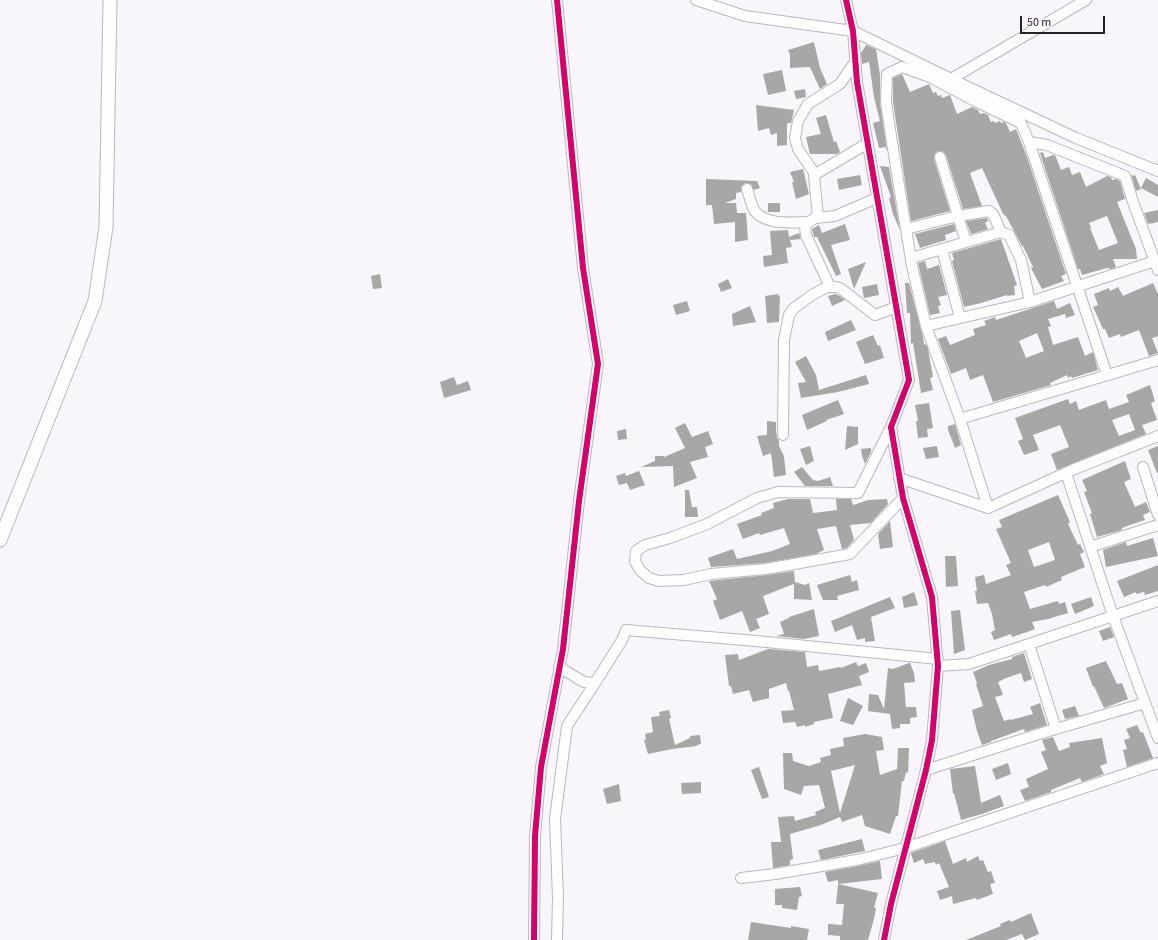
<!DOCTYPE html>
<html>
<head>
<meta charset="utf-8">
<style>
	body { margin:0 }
	#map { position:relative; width:1158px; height:940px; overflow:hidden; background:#f8f5fb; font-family:"Source Sans 3",sans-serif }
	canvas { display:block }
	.scale { position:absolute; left:1020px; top:16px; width:85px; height:18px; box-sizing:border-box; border:2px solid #262327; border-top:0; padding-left:5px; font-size:12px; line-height:14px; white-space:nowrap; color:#262327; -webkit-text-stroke:3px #f9f3fd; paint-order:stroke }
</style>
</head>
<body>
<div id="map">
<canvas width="1158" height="940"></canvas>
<div class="scale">50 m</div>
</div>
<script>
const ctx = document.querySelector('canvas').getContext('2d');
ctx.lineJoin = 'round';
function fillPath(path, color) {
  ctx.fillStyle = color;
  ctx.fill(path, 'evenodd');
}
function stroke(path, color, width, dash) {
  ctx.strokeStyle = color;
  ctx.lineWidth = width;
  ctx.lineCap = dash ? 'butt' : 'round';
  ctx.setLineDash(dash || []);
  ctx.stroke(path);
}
fillPath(new Path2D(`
	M 814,42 L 820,68 L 827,84 L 820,89 L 810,67 L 790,68 L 790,55 L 788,50 Z
	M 866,45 L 876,49 L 880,75 L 880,103 L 887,151 L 885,147 L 879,148 L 873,123 L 880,121 L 874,97 L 869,62 L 862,64 L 861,53 Z
	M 782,70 L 786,91 L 768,95 L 763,74 Z
	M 902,74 L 910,92 L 929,84 L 933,93 L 936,92 L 938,96 L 941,95 L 942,98 L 950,95 L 957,114 L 972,107 L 978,110 L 980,114 L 984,113 L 988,115 L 991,122 L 994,121 L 995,123 L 1000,121 L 1001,123 L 1004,122 L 1006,123 L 1010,132 L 1016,129 L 1027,157 L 1066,274 L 1061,276 L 1064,281 L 1042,289 L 1031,268 L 1033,267 L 1023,246 L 1022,246 L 1006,216 L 1003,214 L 982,168 L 970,173 L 982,206 L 963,209 L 946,155 L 942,151 L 936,152 L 934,159 L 950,211 L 911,221 L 893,102 L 893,78 Z
	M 805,89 L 806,97 L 796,99 L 794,91 Z
	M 756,105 L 794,110 L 791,123 L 787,123 L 787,145 L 777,146 L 777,133 L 771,135 L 769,128 L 758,131 Z
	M 826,115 L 834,142 L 836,141 L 840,152 L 837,154 L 810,154 L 806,137 L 821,134 L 816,118 Z
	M 1043,152 L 1045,158 L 1053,155 L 1055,155 L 1061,170 L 1069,167 L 1072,175 L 1080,172 L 1086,187 L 1107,176 L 1111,177 L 1112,180 L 1116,179 L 1120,181 L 1125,199 L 1117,202 L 1136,249 L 1137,259 L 1113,259 L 1116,267 L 1111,269 L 1107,268 L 1082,275 L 1080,269 L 1078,269 L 1040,153 ZM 1107,216 L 1118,243 L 1099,250 L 1090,228 L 1091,227 L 1089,223 Z
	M 880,166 L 889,167 L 900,230 L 893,214 L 889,198 L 891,197 Z
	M 803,169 L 809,194 L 796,199 L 792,182 L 794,182 L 790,172 Z
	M 1131,174 L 1133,176 L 1135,175 L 1141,189 L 1136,191 Z
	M 860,175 L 862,185 L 839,190 L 837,179 Z
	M 1146,178 L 1158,185 L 1158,197 L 1141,188 Z
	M 706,179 L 757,181 L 760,188 L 754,190 L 751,184 L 745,183 L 741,187 L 741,192 L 736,193 L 736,199 L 725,203 L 736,203 L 737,213 L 746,213 L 748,240 L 735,242 L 735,222 L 714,224 L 712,205 L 706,205 Z
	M 768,203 L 780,203 L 780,212 L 768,212 Z
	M 1158,210 L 1158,222 L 1148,224 L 1144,213 Z
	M 987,218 L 988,221 L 985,223 L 988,229 L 971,234 L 966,221 Z
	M 845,224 L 850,240 L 831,245 L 841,274 L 836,276 L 817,237 L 814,237 L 812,229 L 819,225 L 822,233 Z
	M 954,224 L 956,231 L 945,235 L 946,240 L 920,248 L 915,234 Z
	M 788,230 L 789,237 L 799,233 L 801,239 L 790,240 L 792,247 L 786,248 L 788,263 L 764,267 L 763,256 L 772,255 L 770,231 Z
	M 1001,239 L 1017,285 L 1014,286 L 1015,295 L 1007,296 L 1007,295 L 981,303 L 964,307 L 952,261 L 954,260 L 952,253 Z
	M 925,261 L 927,269 L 939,265 L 947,295 L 938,297 L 941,305 L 938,306 L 940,313 L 930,315 L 918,263 Z
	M 866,262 L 854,289 L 848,269 Z
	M 380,274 L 382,288 L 373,289 L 371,276 Z
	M 728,279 L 732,288 L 721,292 L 718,284 Z
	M 905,283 L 909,283 L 923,337 L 924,345 L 926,344 L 928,349 L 933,377 L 930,378 L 933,390 L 921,393 L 913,343 L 911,344 L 910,313 L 907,313 Z
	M 1153,283 L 1158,294 L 1158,336 L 1152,338 L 1158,353 L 1149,356 L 1139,330 L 1121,337 L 1120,334 L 1109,338 L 1105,329 L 1103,329 L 1093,307 L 1098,305 L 1094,294 L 1109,288 L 1110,291 L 1118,287 L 1123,296 Z
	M 877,284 L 879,295 L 864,298 L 862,287 Z
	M 778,294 L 778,296 L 780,295 L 779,322 L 767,323 L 765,296 Z
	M 835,294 L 840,296 L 845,300 L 832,306 L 828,296 Z
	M 687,301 L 690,311 L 676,315 L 673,305 Z
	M 1054,301 L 1057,309 L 1070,303 L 1075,315 L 1066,318 L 1065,314 L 1048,319 L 1051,326 L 1048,327 L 1053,345 L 1078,337 L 1085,356 L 1093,352 L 1098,370 L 1072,378 L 1071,376 L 1068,378 L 1067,375 L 1050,383 L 1051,385 L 993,402 L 983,375 L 970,380 L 966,368 L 951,374 L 938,339 L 946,336 L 950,345 L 975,335 L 973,329 L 986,325 L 984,321 L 995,317 L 996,320 ZM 1037,333 L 1044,351 L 1026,358 L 1019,341 Z
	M 750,306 L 756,322 L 733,326 L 732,314 Z
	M 851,320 L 856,330 L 828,341 L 825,332 Z
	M 873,335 L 878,346 L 880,345 L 884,358 L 865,364 L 856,342 Z
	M 806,356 L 816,375 L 819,390 L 866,375 L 869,384 L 838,392 L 801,398 L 798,383 L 806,382 L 795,362 Z
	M 454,377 L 457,385 L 468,381 L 471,390 L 444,398 L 440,382 Z
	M 1150,385 L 1155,401 L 1151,403 L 1157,420 L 1142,425 L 1146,434 L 1057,470 L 1051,454 L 1069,447 L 1060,425 L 1033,435 L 1039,450 L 1024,455 L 1018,441 L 1023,439 L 1015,418 L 1068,399 L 1070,404 L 1076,401 L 1079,410 L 1106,400 L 1109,409 L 1129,402 L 1126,395 ZM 1129,414 L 1135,430 L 1119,436 L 1112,420 Z
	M 838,400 L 844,414 L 826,420 L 827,421 L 807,430 L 802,415 Z
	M 929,403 L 933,428 L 927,429 L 928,437 L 918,438 L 916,421 L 918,421 L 915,405 Z
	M 767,421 L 776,422 L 776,431 L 777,438 L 779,440 L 779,446 L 784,456 L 786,475 L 774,477 L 771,453 L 763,456 L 757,436 L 767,435 Z
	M 685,423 L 692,437 L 708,431 L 713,444 L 705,447 L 708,457 L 690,462 L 697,478 L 674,487 L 673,466 L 641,467 L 655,461 L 655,456 L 664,456 L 664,457 L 685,448 L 675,428 Z
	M 955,424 L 961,445 L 955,448 L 948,430 L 948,426 Z
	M 847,426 L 858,427 L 858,444 L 845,450 Z
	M 626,429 L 627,439 L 618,440 L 617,431 Z
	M 810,446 L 814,461 L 806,465 L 800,449 Z
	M 937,446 L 939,457 L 926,459 L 923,448 Z
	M 1158,446 L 1158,473 L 1157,473 L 1148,450 Z
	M 871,448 L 871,452 L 865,464 L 862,456 L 861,449 Z
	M 1125,461 L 1131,479 L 1124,482 L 1135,507 L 1146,502 L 1150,512 L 1143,515 L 1145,520 L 1127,526 L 1122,528 L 1122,530 L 1097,537 L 1090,514 L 1092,513 L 1084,492 L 1087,491 L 1082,480 Z
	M 802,467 L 813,480 L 818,481 L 830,477 L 833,486 L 805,486 L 794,472 Z
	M 639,471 L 645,485 L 630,490 L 627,483 L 619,485 L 616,476 L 625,473 L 626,476 Z
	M 685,490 L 689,490 L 692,507 L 697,507 L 698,517 L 685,517 Z
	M 1058,495 L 1070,522 L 1068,524 L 1078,545 L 1080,544 L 1084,552 L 1080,554 L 1085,567 L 1061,577 L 1062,580 L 1046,587 L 1045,585 L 1024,592 L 1030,609 L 1058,601 L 1059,604 L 1065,602 L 1068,613 L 1048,619 L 1032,622 L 1035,629 L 1030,631 L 1012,637 L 1011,634 L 994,640 L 991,632 L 995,630 L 992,614 L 988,603 L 977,604 L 975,591 L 977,591 L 975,577 L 984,575 L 986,584 L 1011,575 L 1006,565 L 1011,563 L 996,529 L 1002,527 L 999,520 ZM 1049,542 L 1055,560 L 1034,567 L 1028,550 Z
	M 788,499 L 810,499 L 813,513 L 837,510 L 836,499 L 851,499 L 853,505 L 868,500 L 887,499 L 888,504 L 871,523 L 850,525 L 854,540 L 847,548 L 842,549 L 836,526 L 817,529 L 824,550 L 816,554 L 765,563 L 711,567 L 708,558 L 733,549 L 737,559 L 772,551 L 790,544 L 784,528 L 760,535 L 759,533 L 743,539 L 737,524 L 762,515 L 761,513 L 774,508 L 773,503 Z
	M 890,521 L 893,547 L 880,549 L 878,534 Z
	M 1153,538 L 1158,556 L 1106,567 L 1103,550 L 1126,542 L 1127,546 Z
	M 945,556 L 956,556 L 958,586 L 946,587 Z
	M 1158,565 L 1158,591 L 1145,595 L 1144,592 L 1136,594 L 1136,592 L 1124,597 L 1117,581 Z
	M 794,571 L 795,582 L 805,585 L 809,583 L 812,600 L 794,599 L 794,584 L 763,596 L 769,614 L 756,619 L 760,628 L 750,632 L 742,611 L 720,620 L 713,601 L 717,599 L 709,581 L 767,575 Z
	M 850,575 L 852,582 L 857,580 L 859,590 L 837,596 L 838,600 L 823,600 L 817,585 Z
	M 914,592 L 918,605 L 904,608 L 902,597 Z
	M 890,597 L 895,608 L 871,617 L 875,641 L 865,642 L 865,638 L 857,640 L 852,625 L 835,632 L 831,621 Z
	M 1091,597 L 1094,606 L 1075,614 L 1071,604 Z
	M 814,609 L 819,636 L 804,639 L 776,636 L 784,634 L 780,622 L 789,618 L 789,617 Z
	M 960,610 L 965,650 L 954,654 L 951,611 Z
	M 1110,627 L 1114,637 L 1103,641 L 1099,631 Z
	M 768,649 L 805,652 L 807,667 L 818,665 L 819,671 L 840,667 L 841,668 L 856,662 L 858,666 L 866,663 L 869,672 L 859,676 L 862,685 L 828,694 L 833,718 L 814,722 L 814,724 L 805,727 L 805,725 L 797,727 L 795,722 L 783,723 L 781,711 L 794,710 L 789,691 L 788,691 L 786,683 L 769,689 L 769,698 L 753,702 L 749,690 L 733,694 L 731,686 L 729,686 L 725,655 L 738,654 L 739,660 Z
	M 1024,653 L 1032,679 L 1024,682 L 1021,673 L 1006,678 L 998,682 L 1003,695 L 995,697 L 1004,721 L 1011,719 L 1011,720 L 1033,714 L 1030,707 L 1040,703 L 1047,725 L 1025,732 L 1024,729 L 991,741 L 991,742 L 982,745 L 977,731 L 972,710 L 983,706 L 976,684 L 977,683 L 973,672 L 989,665 L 1012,659 L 1012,657 Z
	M 1106,661 L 1117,684 L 1122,683 L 1128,699 L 1104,708 L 1094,686 L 1093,687 L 1086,668 Z
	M 909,663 L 910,663 L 914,673 L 915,682 L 904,683 L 906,707 L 916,707 L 917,717 L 910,718 L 910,724 L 900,724 L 900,728 L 892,729 L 890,714 L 868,711 L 869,694 L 878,695 L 884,709 L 888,668 L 893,669 Z
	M 848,698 L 863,706 L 853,725 L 840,721 Z
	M 1075,706 L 1079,716 L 1065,719 L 1062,710 Z
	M 669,710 L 671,718 L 669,719 L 675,745 L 690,738 L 690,736 L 700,735 L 701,744 L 697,745 L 697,746 L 672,749 L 648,754 L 644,740 L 646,739 L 645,734 L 653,732 L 651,717 L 660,716 L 659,712 Z
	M 1137,725 L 1141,733 L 1143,732 L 1153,758 L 1127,767 L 1123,750 L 1127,749 L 1124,740 L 1130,738 L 1126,729 Z
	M 865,734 L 882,737 L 884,750 L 876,751 L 880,775 L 897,769 L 898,748 L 909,748 L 908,773 L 906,772 L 904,781 L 902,781 L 898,816 L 896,816 L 890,834 L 865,826 L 862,815 L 842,822 L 840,817 L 821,825 L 790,834 L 793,859 L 790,860 L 790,865 L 773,868 L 771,842 L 781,842 L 778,817 L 794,816 L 795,821 L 816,815 L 815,812 L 825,808 L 819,785 L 804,786 L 801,795 L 784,789 L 783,753 L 792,753 L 793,761 L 809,766 L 821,762 L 820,758 L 831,755 L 830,749 L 844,746 L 843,738 ZM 855,765 L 840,813 L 831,771 Z
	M 1053,737 L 1059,751 L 1070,747 L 1069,743 L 1102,738 L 1107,763 L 1100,766 L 1104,774 L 1082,782 L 1080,778 L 1051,790 L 1051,792 L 1025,801 L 1020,790 L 1029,787 L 1026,779 L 1048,769 L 1041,752 L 1046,750 L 1042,740 Z
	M 1008,763 L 1011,774 L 996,780 L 992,769 Z
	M 975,766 L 981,803 L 1000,795 L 1004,806 L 982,814 L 961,820 L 954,793 L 953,794 L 950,769 Z
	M 759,767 L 769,797 L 762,799 L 751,770 Z
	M 701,782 L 701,793 L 682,794 L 681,783 Z
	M 619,784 L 621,801 L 607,804 L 603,789 Z
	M 862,839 L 865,851 L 821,860 L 818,850 Z
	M 945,841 L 953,864 L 966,858 L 967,862 L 978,856 L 980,861 L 983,860 L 988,872 L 991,871 L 995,883 L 990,884 L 993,894 L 977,900 L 976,898 L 953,904 L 952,896 L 940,900 L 937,891 L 949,887 L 939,863 L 936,865 L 935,862 L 925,864 L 923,859 L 914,863 L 911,854 L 911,853 Z
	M 880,861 L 882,879 L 838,884 L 838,880 L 828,882 L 825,872 L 858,866 Z
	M 838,884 L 878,893 L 874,908 L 876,908 L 874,919 L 868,940 L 840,940 L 840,936 L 828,935 L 828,924 L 842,925 L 844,904 L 836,904 Z
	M 800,887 L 802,896 L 799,897 L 797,910 L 782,908 L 782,905 L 775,905 L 775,889 Z
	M 1031,913 L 1039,934 L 1025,940 L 1022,934 L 1006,940 L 966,940 L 1001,926 L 1000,924 L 1010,920 L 1011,922 Z
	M 751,922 L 791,928 L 791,926 L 809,929 L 807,940 L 748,940 Z`), '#a9a6a8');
const minor = new Path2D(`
	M 696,0 L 745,16 L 853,31 L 951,79 L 1076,138 L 1158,171
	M 846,0 L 853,31 L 857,82 L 909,380 L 891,427 L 903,498 L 932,597 L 938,666 L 932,740 L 926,770 L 891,904 L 884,940
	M 951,79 L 1086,0
	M 1029,142 L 1107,375
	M 940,157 L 966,242
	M 815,174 L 798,149 L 795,138 L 798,121 L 808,104 L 840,84 L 855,62
	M 747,189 C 749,195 751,204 754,210 C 765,226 792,222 809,222
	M 818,218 L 814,175 L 868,143
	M 906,229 L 958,216 L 989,211 L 993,214 L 1001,232
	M 942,249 L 960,318
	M 911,258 L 1001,232 L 1009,235 L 1021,260 L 1030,302
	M 830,287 L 806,235 L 805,227 L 809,222 L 815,218 L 835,216 L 877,198
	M 926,326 L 1030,302 L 1158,260
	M 960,419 L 1158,360
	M 891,427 L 858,493 L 778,492 L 757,498 L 707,524 L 670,538 L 645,545 L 636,551 L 635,561 L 640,570 L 649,578 L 659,581 L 684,580 L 711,574 L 766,569 L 850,554 L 903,498
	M 783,435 L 784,340 L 789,315 L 794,308 L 812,295 L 827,287 L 836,287 L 840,288 L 875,315 L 897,307
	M 1143,467 L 1158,515
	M 1066,473 L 1113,616 L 1158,738
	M 899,478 L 988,508 L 1072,470 L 1158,436
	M 988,508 L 960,419 L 926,326 L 912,266 L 891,136 L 886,102 L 887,74 L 902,67 L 930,77 L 975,101 L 1021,123 L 1029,142 L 1047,145 L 1125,176 L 1133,202 L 1158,270
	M 1090,547 L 1158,525
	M 1029,644 L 1056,729
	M 938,666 L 969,664 L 1158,601
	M 559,667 L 584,682 L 595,683 L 622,640 L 626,630 L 756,641 L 938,659
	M 926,770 L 1042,733 L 1145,703
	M 741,878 L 775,874 L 857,860 L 905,848 L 1158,763
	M 534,940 L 535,836 L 541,767 L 563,649 L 579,501 L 598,364 L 583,268 L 557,0
	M 557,940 L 558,897 L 555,819 L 567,726 L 595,683`);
const tertiary = new Path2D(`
	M 0,540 L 95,301 L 106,227 L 110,0`);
stroke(minor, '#bab8bc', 12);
stroke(tertiary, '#bab8bc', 15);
stroke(minor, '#fefefe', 10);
stroke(tertiary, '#fefefe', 13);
stroke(new Path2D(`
	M 846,0 L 853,31 L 857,82 L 909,380 L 891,427 L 903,498 L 932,597 L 938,666 L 932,740 L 926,770 L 891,904 L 884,940
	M 534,940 L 535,836 L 541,767 L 563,649 L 579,501 L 598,364 L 583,268 L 557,0`), '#d6006c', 6);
</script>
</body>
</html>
